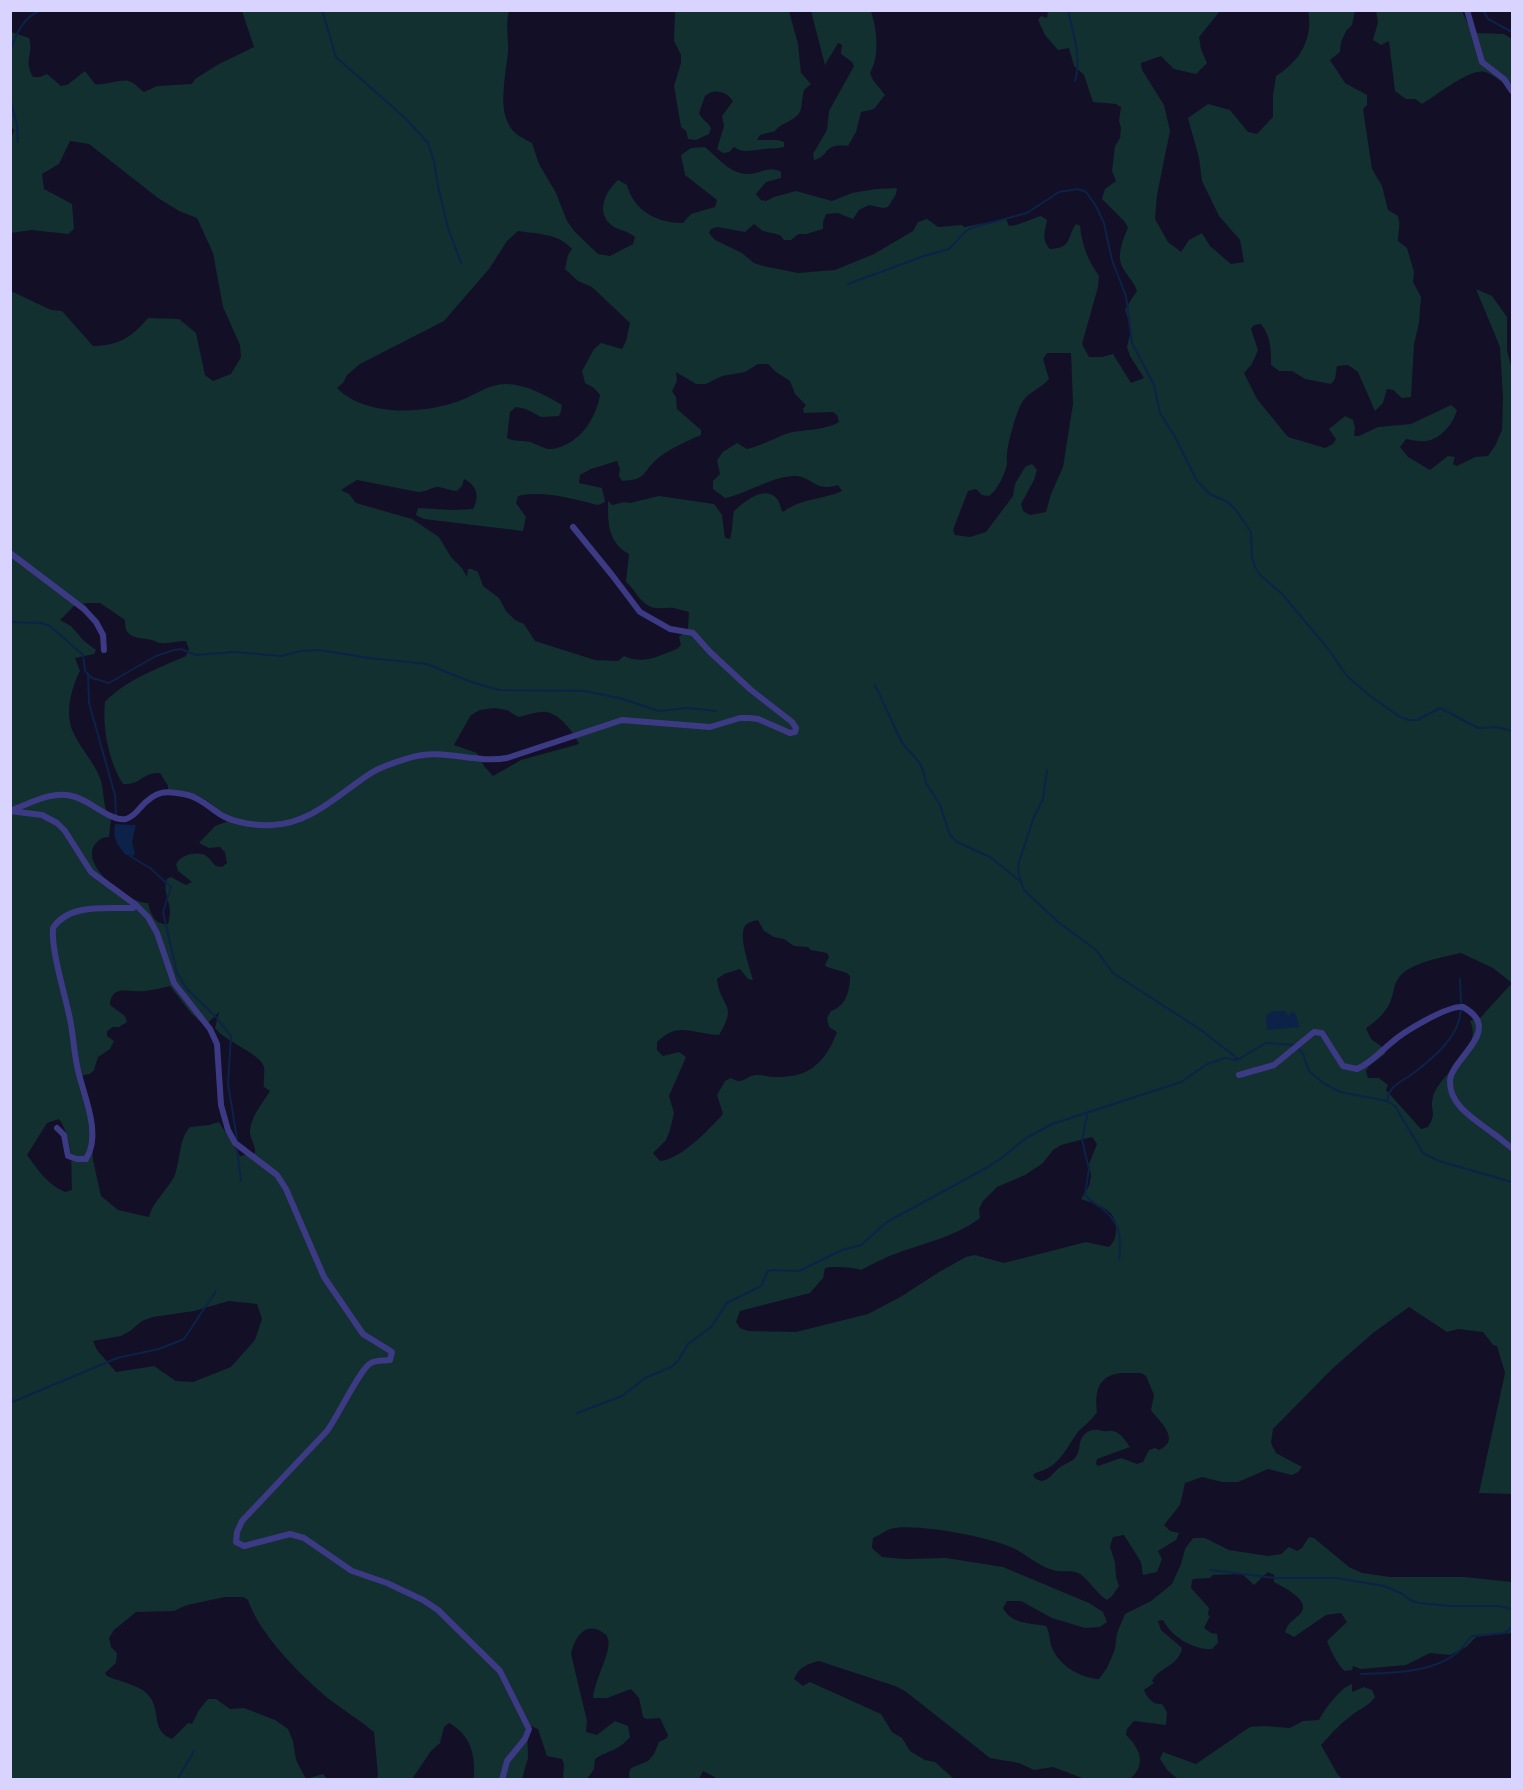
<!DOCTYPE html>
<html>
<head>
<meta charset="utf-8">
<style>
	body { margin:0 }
	#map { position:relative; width:1523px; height:1790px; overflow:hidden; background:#130f26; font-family:Commissioner,sans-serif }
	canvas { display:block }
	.frame { position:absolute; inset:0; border:12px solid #d9d4ff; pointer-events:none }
</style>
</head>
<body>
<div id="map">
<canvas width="1523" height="1790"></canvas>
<div class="frame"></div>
</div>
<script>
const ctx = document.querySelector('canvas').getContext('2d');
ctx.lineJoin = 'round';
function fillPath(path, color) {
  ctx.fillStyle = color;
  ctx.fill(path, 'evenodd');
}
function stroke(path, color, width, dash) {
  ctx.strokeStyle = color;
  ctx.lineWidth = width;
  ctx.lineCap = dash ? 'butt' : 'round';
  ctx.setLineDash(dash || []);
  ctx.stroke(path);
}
fillPath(new Path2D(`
	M 242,11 L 509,11 C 505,24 509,39 508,53 C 506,70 500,101 506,118 C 510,132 520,137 532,143 L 539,164 L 556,193 L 567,221 L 576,233 L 598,254 L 610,256 L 633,244 L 635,237 C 627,230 615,230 609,223 C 596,209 607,190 618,180 L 627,185 C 634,211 657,223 683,223 L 691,214 L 715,207 L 717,200 L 685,175 L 681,155 L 691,148 L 705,147 C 717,157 731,175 749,174 C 761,173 770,165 781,172 L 781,178 L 766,182 L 756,194 L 761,200 L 766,201 L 774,197 L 796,191 L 832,201 L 852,193 L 876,189 L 897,188 L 896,194 L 888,207 L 883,208 L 869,205 L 859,210 L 853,219 L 838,213 L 826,214 L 823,222 L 823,229 L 806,234 L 798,234 L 791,240 L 784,240 L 780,235 L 763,231 L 754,224 L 745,232 L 717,227 L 711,229 L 709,233 L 715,240 L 742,253 L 754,263 L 763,266 L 798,273 L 835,270 L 874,254 L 913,231 L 918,222 L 927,219 L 938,227 L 962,225 L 964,227 L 1006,219 L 1009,226 C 1021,225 1030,219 1041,216 L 1047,220 C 1045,232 1041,239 1050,249 C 1072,248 1066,239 1076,224 L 1080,226 C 1082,245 1088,261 1099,276 L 1098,287 L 1082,344 L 1089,357 L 1102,357 L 1113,354 L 1131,383 L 1144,378 L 1130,356 L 1127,347 L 1131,330 L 1125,309 L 1137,291 C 1134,282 1129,278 1124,270 C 1115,256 1123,241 1128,227 L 1124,221 L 1102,199 L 1105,189 L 1116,181 L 1112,171 L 1115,146 L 1120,138 L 1121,128 L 1119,121 L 1121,107 L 1116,104 L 1093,102 L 1084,75 L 1074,66 L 1069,48 L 1058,50 L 1045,35 L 1038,20 L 1041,16 L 1047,18 L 1048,11 L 1220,11 L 1199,37 L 1201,49 L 1207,63 L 1196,74 L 1174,69 L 1161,56 L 1141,63 L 1142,70 L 1164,105 L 1170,131 L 1157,195 L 1155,219 L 1168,242 L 1181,252 L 1189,240 L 1202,233 L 1210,246 L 1231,264 L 1244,262 L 1240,240 L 1219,216 L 1202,181 L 1199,158 L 1188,118 L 1208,104 L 1230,110 L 1248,132 L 1257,134 L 1273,117 L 1273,96 L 1276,76 C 1299,62 1314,38 1308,11 L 1355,11 L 1352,25 L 1346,31 L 1341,42 L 1340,52 L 1330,60 L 1345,83 L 1367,95 L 1367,105 L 1363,109 L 1372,169 L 1382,186 L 1388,210 L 1398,216 C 1401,226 1398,231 1398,241 L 1407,248 L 1414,272 L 1413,282 L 1421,297 L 1419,323 L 1414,344 L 1411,397 L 1402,398 L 1393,390 L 1387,389 L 1383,403 L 1375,411 L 1358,372 L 1348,365 L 1337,366 L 1335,379 L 1331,384 L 1305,379 L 1292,371 L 1279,371 L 1271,365 C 1271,349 1271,337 1261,324 L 1254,325 L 1251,329 L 1258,350 L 1252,364 L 1244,373 L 1257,399 L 1288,437 L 1325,448 L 1333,444 L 1336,439 L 1329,429 L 1345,416 L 1353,420 L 1355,428 L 1354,436 L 1359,436 L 1378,427 L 1411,424 L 1451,405 L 1457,410 C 1453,424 1441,439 1426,441 C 1420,442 1412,440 1406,439 L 1400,447 L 1408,457 L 1430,470 L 1448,456 L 1455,457 L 1453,464 L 1457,466 L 1475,457 L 1488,456 L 1495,446 L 1502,430 L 1503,397 L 1500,347 L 1476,289 L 1492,296 L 1507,317 L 1507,351 L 1512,369 L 1512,1494 L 1479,1493 L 1505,1373 L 1497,1346 L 1493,1345 L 1483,1332 L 1458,1329 L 1447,1332 L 1409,1307 L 1373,1333 L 1332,1369 L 1273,1429 L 1271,1443 L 1276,1453 L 1302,1467 L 1298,1472 L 1292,1475 L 1268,1469 L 1238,1482 L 1222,1482 L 1202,1477 L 1185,1483 L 1180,1505 L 1164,1525 L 1170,1531 L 1179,1533 L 1176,1540 L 1158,1551 L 1162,1559 L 1157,1572 L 1143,1575 L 1141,1562 L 1124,1535 L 1113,1537 L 1110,1547 L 1115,1562 L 1116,1577 L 1119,1586 L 1112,1596 L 1107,1600 C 1096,1593 1090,1581 1080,1574 C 1072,1569 1062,1573 1053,1570 C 1038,1566 1026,1554 1013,1548 C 990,1537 913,1522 890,1529 C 884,1531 879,1536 873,1538 L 872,1548 L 882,1557 L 905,1559 L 946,1558 L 1003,1567 L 1089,1603 L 1103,1612 L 1107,1622 L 1100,1627 L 1085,1628 L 1052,1618 L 1021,1601 L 1007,1601 L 1003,1608 C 1011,1624 1030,1623 1046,1626 C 1050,1633 1049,1638 1051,1645 C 1057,1664 1079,1678 1099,1679 L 1107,1668 L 1115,1649 L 1117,1633 L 1125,1614 L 1151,1601 L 1172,1584 L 1181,1564 L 1185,1549 L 1193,1538 L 1205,1538 L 1229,1550 L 1268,1556 L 1281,1554 L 1289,1547 L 1297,1551 L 1302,1548 L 1309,1537 L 1314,1538 L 1349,1567 L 1362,1573 L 1390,1577 L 1464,1577 L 1512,1582 L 1512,1633 L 1476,1637 L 1466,1647 L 1450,1655 L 1430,1653 L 1406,1665 L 1361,1669 L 1353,1666 L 1352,1670 L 1345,1671 C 1338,1666 1330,1649 1327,1641 L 1347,1622 L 1341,1613 L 1326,1615 L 1294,1637 L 1285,1632 C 1288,1622 1293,1621 1300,1614 C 1313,1601 1283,1587 1274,1582 L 1274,1575 L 1268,1572 L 1254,1585 L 1242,1574 L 1213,1575 L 1210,1578 L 1194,1579 L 1192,1580 L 1191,1588 L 1209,1608 L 1208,1615 L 1210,1616 L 1204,1628 L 1211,1633 L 1217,1634 L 1218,1643 L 1212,1649 C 1193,1650 1172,1637 1163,1620 L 1158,1621 L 1161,1630 L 1182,1648 C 1179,1666 1159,1667 1152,1681 L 1154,1683 L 1144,1690 C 1147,1698 1153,1705 1162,1704 L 1167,1712 L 1166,1725 L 1134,1721 L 1127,1729 L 1126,1735 C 1140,1748 1147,1765 1130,1779 L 1085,1779 L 1053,1767 L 1034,1770 L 1019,1763 L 990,1758 L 905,1691 L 895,1686 L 819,1661 C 807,1664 799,1667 794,1679 L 803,1686 L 810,1682 L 881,1714 L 892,1732 L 902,1738 L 910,1751 L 925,1760 L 935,1762 L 954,1779 L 720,1780 L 703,1771 L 699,1779 L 630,1780 L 629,1773 L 631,1768 L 648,1761 L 654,1754 L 659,1742 L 667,1738 L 668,1735 L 660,1718 L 646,1719 L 643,1717 L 639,1698 L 631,1689 L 607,1698 L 593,1698 C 594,1681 612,1651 608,1639 C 607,1635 606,1635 602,1632 C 585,1621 574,1639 571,1654 L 587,1721 L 586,1732 L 597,1735 L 615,1721 L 628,1726 L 630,1737 C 617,1752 610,1749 595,1759 L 594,1769 L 587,1779 L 563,1779 L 564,1764 L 562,1759 L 547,1756 L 538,1729 L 527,1724 L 528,1758 L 522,1779 L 474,1779 C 475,1755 472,1736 449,1723 L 444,1727 L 440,1743 L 431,1751 L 412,1779 L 376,1780 L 378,1775 L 374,1732 C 360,1720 344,1711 329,1699 C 302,1677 259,1634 248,1600 L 243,1597 L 225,1597 L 187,1605 L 174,1611 L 136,1612 L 114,1630 L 109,1638 L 111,1647 L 117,1653 L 116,1663 L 105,1673 L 107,1676 C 120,1682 141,1685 149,1696 C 162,1712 150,1730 172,1739 L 188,1723 L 192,1724 L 199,1710 L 208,1699 L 216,1699 L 230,1709 L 244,1708 L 275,1720 L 288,1729 L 293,1741 L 296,1760 L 306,1779 L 323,1774 L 327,1779 L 11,1779 L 11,291 L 51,310 L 62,311 L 93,346 C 118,346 132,337 148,318 L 179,319 L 196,333 L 205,375 L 213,381 L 231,374 L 241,357 L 240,345 L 223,307 L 213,253 L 197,218 L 179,211 L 158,198 L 89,144 L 70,141 L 59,164 L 42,174 L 44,189 L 72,204 L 74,229 L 68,234 L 31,230 L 11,233 L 10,143 L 14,130 L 10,126 L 11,32 L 29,38 C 34,55 23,59 33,77 L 40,77 L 47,74 L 61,86 L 67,85 L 85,71 L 95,84 C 106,86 123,77 131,82 C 136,84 139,89 144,92 L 157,86 L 192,84 L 195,79 L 219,64 L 254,47 ZM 518,231 C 537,234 558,233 572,249 L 568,255 L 565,269 L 578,281 L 592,287 L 630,323 L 626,341 L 622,349 L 601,343 L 594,349 L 582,371 L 585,383 L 594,388 L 600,395 C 596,419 579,445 552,449 C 545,450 537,444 530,442 C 521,440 515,442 507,438 L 510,412 L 516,407 L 526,409 L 541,417 L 559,416 L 561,411 L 562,405 C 545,395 526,384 506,384 C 488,384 476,395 459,401 C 423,414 366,417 337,388 L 343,383 L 347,375 L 360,364 L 444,321 L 489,269 L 507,241 ZM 1047,353 L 1071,353 L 1073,404 L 1063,467 L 1051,494 L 1046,512 L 1030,515 L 1023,511 L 1021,504 L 1034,480 L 1037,470 L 1032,464 L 1025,467 L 1015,484 L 1013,496 L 986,532 L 970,537 L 955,535 L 953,530 L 968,491 L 976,489 L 982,495 L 989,496 C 997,490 1003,478 1006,468 C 1008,464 1006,459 1007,454 C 1008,442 1016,414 1021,404 C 1027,392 1041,389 1049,379 L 1043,359 ZM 758,364 L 768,364 L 776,372 L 790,381 L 795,394 L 806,405 L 803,409 L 804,413 L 833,412 L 837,415 L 839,422 C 822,432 801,428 783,435 C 771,440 760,446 747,449 L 737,443 L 723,452 L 717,460 L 720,474 L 713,481 L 713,489 L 725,498 C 749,493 768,478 793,476 C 812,475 814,493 838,485 L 842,491 C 822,500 801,498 783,512 C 780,508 780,502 777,499 C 765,484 744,502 734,511 C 732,520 733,529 730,539 L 725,538 L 722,515 L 714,504 L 659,496 L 630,503 L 624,502 L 612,505 L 608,501 C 608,522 607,542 629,554 L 626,582 C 634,588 637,598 646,604 C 655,611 664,607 674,608 C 679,609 684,611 689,612 L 688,628 L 679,637 L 681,645 L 677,649 C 658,656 643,665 624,656 L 618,661 L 595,660 L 535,641 L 524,624 L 515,620 L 506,611 L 499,598 L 483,586 L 478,572 L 472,569 L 468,569 L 467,577 L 462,568 L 451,557 L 439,537 L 412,519 L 356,503 L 349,494 L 341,490 L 357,480 L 418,492 C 426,492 430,488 437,487 C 444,487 450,491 457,491 L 462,486 L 464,479 C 477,485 480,497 473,509 L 452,510 L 418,508 L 416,515 L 424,519 L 523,531 L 526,517 L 516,503 L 518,496 C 543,490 573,499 598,505 L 605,502 L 602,488 L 579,483 L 580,475 L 591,469 L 617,461 L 620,469 L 619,476 L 622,481 C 649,479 641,473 657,459 C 669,449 687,441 701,435 L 701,430 L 677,409 L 676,397 L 672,391 L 677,381 L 676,372 L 696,384 L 706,384 L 722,376 L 745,372 ZM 87,603 L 100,603 L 125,620 C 124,640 139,637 152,640 C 156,641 157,643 161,643 C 169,644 178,641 186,641 L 189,649 L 186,656 C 157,669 127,679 105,702 C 102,728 109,762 123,784 C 142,785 142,772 160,773 L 168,786 L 168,791 C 197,788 210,803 231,820 L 215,826 L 199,843 L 209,848 L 220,847 L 225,852 L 227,863 L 222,867 L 216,866 C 212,863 210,858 205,855 C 195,851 181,855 176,864 L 178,871 L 192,882 L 186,885 L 171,877 L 167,879 C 161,895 175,903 168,924 C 155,925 151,915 148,903 C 129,904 77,864 96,843 C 100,839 103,837 109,837 L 111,819 C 102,809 105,791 100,778 C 94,762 81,749 74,734 C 64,714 71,689 80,671 L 75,658 L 94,654 L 96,650 L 84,641 L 71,626 L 60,620 L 74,606 ZM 494,708 L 507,710 L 518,717 C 526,716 537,711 546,712 C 560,714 574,733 579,744 L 521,760 L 493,776 L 484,766 L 477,753 L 454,745 L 471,715 L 480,710 ZM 758,920 L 764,931 L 774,937 L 784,939 L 794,946 L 808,947 L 811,950 L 827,953 L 829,957 L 825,965 L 827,967 L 847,973 L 850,976 C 850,991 846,1006 831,1011 L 827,1018 L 829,1027 L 837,1032 C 825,1063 809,1078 775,1077 C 769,1077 763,1075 757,1075 C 746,1075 743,1086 731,1078 L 725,1081 L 717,1095 L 723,1114 C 710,1129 680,1160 660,1161 L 653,1153 L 666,1140 L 670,1130 L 674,1113 L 669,1096 L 686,1057 L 679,1052 L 663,1056 L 657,1050 L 657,1042 C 679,1021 692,1034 719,1035 C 739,1003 720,1008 717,979 L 724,974 L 740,969 L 748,979 L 753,980 C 750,968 738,936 745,926 C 748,922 754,921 758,920 ZM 1461,953 L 1493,968 L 1512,983 L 1480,1018 L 1470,1021 C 1484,1050 1440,1072 1433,1097 C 1429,1110 1438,1112 1428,1127 L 1421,1129 L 1386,1090 L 1388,1085 L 1379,1078 L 1368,1078 L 1366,1071 L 1369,1066 L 1385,1054 L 1385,1049 L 1371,1039 L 1366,1028 C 1378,1020 1388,1011 1392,997 C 1394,991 1394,984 1398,979 C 1407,963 1444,957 1461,953 ZM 170,986 L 191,1013 L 205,1026 L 219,1012 L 215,1028 C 226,1042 261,1054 264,1067 C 265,1073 263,1081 264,1087 L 270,1091 C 263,1102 251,1117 250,1130 C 249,1138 256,1145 255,1153 L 240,1156 L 219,1122 L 209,1125 L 190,1127 C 178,1140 181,1161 174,1177 C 166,1192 153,1201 149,1217 L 118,1210 L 101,1196 L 93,1160 L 90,1110 L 78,1076 L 90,1074 L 94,1070 L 98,1057 L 110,1049 L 114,1041 L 107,1036 L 107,1031 L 113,1027 L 119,1027 L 127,1022 L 125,1016 L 110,1005 C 111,983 131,993 145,991 C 153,990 162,988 170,986 ZM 59,1119 C 74,1142 71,1164 72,1190 L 65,1192 C 47,1184 38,1170 27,1155 L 47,1123 ZM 1092,1137 L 1097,1144 L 1089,1164 L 1091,1176 L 1089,1186 L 1081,1199 C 1096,1204 1117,1209 1116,1229 C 1116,1236 1115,1241 1109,1247 L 1086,1242 L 1004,1263 L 975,1255 L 966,1257 L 939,1272 L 902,1296 L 868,1314 L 796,1332 L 748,1331 L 740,1328 L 736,1322 L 740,1311 L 810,1293 L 823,1278 L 825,1268 C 832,1266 854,1267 861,1270 C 869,1266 878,1261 887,1257 C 918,1244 952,1239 980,1218 L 979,1209 L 983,1201 L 997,1187 L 1025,1175 L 1043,1163 L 1053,1150 L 1061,1145 ZM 229,1301 L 257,1304 L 262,1319 L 255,1340 L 231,1367 L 193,1382 L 176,1381 L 154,1366 L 116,1372 L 97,1350 L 93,1341 L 121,1336 L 130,1331 L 142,1321 L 153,1317 L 194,1311 ZM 1121,1373 L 1141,1373 L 1146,1376 L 1154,1395 L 1151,1410 C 1159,1421 1182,1440 1159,1450 L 1155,1448 L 1149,1450 L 1143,1462 L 1137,1464 L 1121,1458 L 1098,1466 L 1096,1464 L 1097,1459 L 1130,1447 C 1125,1440 1121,1433 1113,1431 C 1109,1430 1108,1432 1103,1431 C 1096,1429 1089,1429 1083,1436 C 1078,1442 1081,1451 1075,1458 C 1071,1462 1064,1464 1059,1468 C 1051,1475 1044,1488 1033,1476 L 1035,1473 C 1058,1467 1063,1454 1075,1436 C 1081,1427 1091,1422 1097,1412 C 1095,1392 1097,1376 1121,1373 Z
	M 675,11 L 789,11 L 798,44 L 801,73 L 811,84 L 804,90 C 802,97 802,104 801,109 C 798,121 781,122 775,131 L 760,135 L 757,140 L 778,140 L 784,142 L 784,147 C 776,149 771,148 764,149 C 752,150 744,154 734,147 L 729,152 L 723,153 L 717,149 L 724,126 L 722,116 L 733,101 C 726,91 715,88 705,96 L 699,113 C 702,120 708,122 711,128 L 709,134 L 696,140 L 688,139 L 686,131 L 681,127 L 674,86 L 681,63 L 681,55 L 674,41 Z
	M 811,11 L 871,11 C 877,30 880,56 870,73 L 873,80 L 885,95 L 874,109 L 861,112 L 856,132 L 848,146 C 822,143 831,156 814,160 L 813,154 L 827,130 L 829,111 L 854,66 L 852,62 L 841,54 L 842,45 L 838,43 L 825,65 Z
	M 1376,11 L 1462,11 L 1470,29 L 1477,33 L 1504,34 L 1512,39 L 1512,82 L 1506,84 C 1499,81 1493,74 1485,72 C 1470,68 1436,96 1422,104 L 1415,99 L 1406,99 L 1395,91 L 1389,41 L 1381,45 L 1373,40 L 1378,22 Z
	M 1352,1684 L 1352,1692 L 1364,1687 L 1372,1690 L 1375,1697 C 1369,1706 1361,1708 1352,1715 C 1340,1724 1331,1734 1321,1745 L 1338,1775 L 1343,1779 L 1178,1779 L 1168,1771 L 1160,1759 L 1163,1752 L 1196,1764 L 1250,1727 L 1264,1726 L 1290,1728 L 1303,1721 L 1319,1720 C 1325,1709 1340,1688 1352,1684 Z`), '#12302f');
fillPath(new Path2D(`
	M 115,824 L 136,825 L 132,842 L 135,853 L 133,856 L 126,855 C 117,846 112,836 115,824 Z
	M 1273,1011 L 1285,1011 L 1288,1016 L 1292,1012 L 1295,1013 L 1300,1027 L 1267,1030 L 1266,1016 Z`), '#0c2248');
stroke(new Path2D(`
	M 322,10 L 336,57 L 404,117 L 428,143 L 434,161 L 438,186 L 448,228 L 461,263
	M 1068,10 C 1073,33 1082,59 1075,81
	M 1483,10 L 1488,19 L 1512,32
	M 10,52 C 16,34 22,18 41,10
	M 1512,76 L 1512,77
	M 10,98 L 17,125 L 18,142
	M 848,284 L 924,256 L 949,249 L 965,232 L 971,228 L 1027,213 L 1059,192 L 1078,189 L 1086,192 L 1096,206 L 1104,223 L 1112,260 L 1126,296 L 1132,343 L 1154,385 L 1160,413 L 1175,437 L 1197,481 L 1210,494 L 1228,502 L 1235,509 L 1251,532 L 1252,558 L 1255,567 L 1260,575 L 1282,594 L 1325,645 L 1347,676 L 1369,695 L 1400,717 L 1409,720 L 1417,720 L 1440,708 L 1478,728 L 1497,727 L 1512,731
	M 10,622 L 41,623 L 50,626 L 83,655 L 85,671 L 88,674 L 89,703 L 115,795 L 116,815
	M 88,674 L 92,678 L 109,683 L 156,656 L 174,650 L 181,649 L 196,655 L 234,652 L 281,656 L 300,651 L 319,650 L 369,658 L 427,664 L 471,682 L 499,690 L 585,691 L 623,699 L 659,711 L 688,708 L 716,711
	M 875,685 L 902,743 L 919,762 L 923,770 L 926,783 L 940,805 L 950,835 L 957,842 L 990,857 L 1020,881
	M 1047,770 L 1043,799 L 1034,817 L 1019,862 L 1018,872 L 1024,890 L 1058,922 L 1096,950 L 1113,973 L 1201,1030 L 1238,1059
	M 130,856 L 150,868 L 171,887 L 163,912 L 177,973 L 187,989 L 215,1016 L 231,1036 L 228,1084 L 237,1139
	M 1460,979 L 1461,1003
	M 1298,1048 L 1303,1054 L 1309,1071 L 1323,1083 L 1340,1092 L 1387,1101 L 1395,1106 L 1423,1153 L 1439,1161 L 1512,1182
	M 1387,1101 C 1389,1086 1399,1083 1411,1075 C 1432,1059 1459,1038 1461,1010
	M 1088,1111 L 1082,1140 L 1089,1169 L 1085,1195 C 1090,1201 1094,1203 1100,1207 C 1119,1220 1122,1237 1119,1259
	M 237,1149 L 241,1181
	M 10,1403 L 117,1358 L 159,1349 L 184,1339 L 216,1291
	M 577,1413 L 622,1396 L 645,1378 L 671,1367 L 678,1361 L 688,1344 L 711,1327 L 727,1303 L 761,1286 L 768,1271 L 773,1270 L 799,1271 L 842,1250 L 861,1245 L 887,1222 L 988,1167 L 1004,1156 L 1026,1138 L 1052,1124 L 1181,1082 L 1207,1064 L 1225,1058 L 1237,1060 L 1266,1043 L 1295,1045
	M 1210,1570 L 1275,1578 L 1337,1578 L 1384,1586 L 1401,1593 L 1410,1600 L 1419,1603 L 1450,1606 L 1498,1606 L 1512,1609
	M 1361,1674 C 1392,1673 1436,1673 1460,1650 C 1465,1646 1467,1640 1472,1636 L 1505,1633 L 1512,1627
	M 177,1780 L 194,1751`), '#0c2248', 2);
stroke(new Path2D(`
	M 1467,10 L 1482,62 L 1504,79 L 1512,91
	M 10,553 L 84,609 L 96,622 L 103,635 L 104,650
	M 12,810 C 31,803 51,791 72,796 C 89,799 110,822 126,819 C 132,817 136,813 140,808 C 156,790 165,790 188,795 C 201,798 211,809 223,816 C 236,823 257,826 272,825 C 311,824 340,793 371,773 C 382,766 396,762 409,758 C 442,747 474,764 507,758 L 622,720 L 710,727 L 740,718 L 749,718 L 758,719 L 790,733 L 795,732 L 796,728 L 792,722 L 751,690 L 710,652 L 693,633 L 670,629 L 640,612 L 612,575 L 573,527
	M 10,811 L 42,815 L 57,823 L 65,831 L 91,872 L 136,905 L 148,917 L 157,933 L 174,983 L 210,1029 L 217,1044 L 221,1105 L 228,1130 L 235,1143 L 277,1175 L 286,1189 L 324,1277 L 363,1334 L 392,1352 L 390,1360 C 384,1361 376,1360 371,1363 C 361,1367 337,1418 327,1431 L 242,1521 L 237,1532 L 236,1542 L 244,1546 L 290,1534 L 304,1538 L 352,1571 L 387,1583 L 423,1600 L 438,1610 L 500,1671 L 529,1729 L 525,1739 L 507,1761 L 502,1780
	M 1239,1075 L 1274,1065 L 1314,1032 L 1322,1033 L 1343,1066 L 1357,1069 C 1371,1063 1380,1052 1391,1043 C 1403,1032 1448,1005 1463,1007 C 1505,1030 1451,1058 1450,1081 C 1449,1106 1477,1121 1494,1134 C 1500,1138 1506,1144 1512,1148
	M 57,1128 L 64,1135 L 68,1156 L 77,1159 L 86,1159 C 101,1136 86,1101 80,1078 C 74,1059 74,1038 70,1019 C 65,994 51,951 53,928 C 69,903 107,909 133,908 L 136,905`), '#3d3a85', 6);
</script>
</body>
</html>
